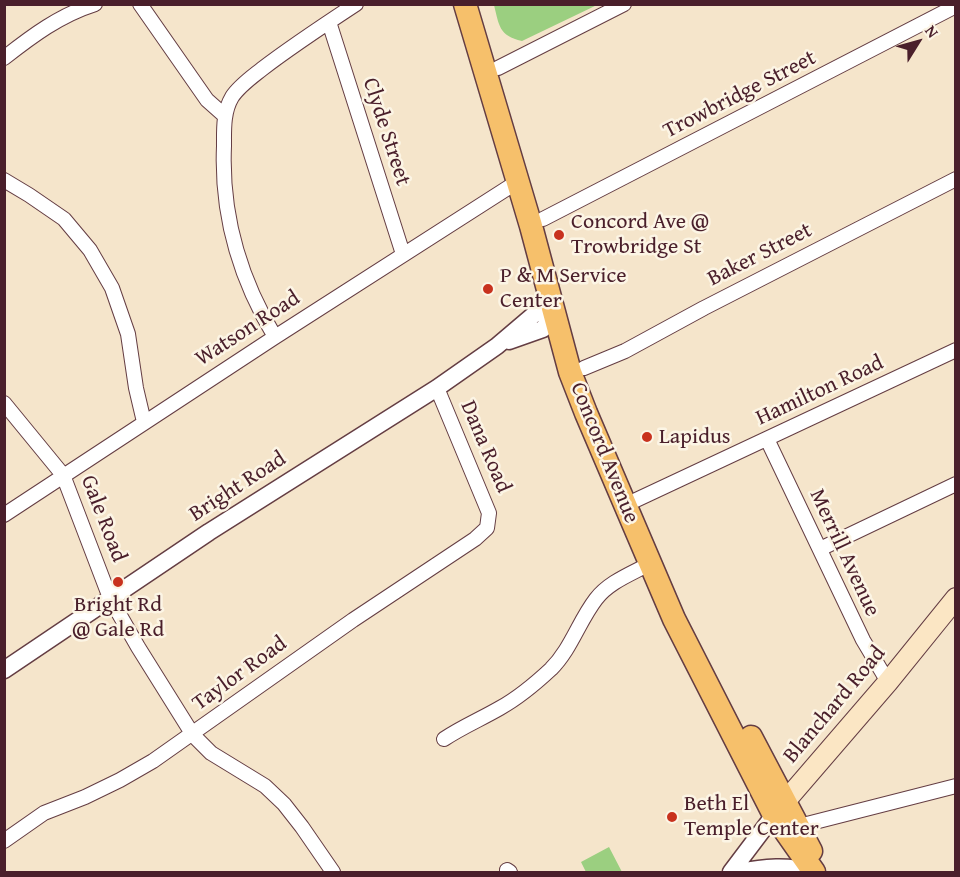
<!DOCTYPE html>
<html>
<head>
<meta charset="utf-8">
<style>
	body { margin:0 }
	#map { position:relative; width:960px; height:877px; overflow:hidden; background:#f5e5cb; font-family:"Gentium Book Plus",serif }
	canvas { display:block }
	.frame { position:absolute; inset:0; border:6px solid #4a1f2b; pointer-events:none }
	.north { position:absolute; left:888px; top:12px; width:60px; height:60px; -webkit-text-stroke:4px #fcf5e5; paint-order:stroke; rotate:53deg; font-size:16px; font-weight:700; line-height:24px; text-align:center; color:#4a1f2b }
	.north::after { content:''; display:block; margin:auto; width:21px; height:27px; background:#4a1f2b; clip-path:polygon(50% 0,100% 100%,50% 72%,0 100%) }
</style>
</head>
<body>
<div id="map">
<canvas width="960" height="877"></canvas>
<div class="frame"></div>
<div class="north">N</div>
</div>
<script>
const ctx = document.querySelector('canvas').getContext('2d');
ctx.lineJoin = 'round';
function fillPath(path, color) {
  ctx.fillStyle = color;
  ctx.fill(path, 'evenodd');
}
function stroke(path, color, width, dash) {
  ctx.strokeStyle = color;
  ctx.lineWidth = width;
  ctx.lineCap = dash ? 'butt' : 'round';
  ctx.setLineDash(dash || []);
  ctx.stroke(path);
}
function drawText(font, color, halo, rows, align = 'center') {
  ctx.font = font + ' "Gentium Book Plus",serif';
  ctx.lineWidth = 5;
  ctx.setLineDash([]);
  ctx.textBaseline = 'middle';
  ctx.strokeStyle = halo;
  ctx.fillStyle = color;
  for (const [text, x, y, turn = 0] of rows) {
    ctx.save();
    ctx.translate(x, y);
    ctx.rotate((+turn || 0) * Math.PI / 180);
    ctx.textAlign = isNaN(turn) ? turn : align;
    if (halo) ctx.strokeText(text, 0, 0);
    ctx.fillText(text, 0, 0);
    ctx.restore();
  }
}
fillPath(new Path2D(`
	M 494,5 L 494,4 L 597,5 L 522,41 C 499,36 499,25 494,5 Z
	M 609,847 L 622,872 L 586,872 L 581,862 Z`), '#9bcf80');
const minor = new Path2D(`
	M 140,4 L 207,100 L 225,116
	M 329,22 L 403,254
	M 4,58 C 32,36 60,15 95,4
	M 498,68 L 624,4
	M 4,180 L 29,195 L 64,219 L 90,250 L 112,288 L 128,334 L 136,388 L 144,422
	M 543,219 L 956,6
	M 275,337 C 240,279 221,214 224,146 C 224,130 223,112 232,97 C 239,86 252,77 262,69 C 292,46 324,25 356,4
	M 584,368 L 625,351 L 704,308 L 956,179
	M 4,403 L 63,475 L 110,598 L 138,647 L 193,735 L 211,753 L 265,786 L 284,804 L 302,827 L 333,872
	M 767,439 L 863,640 L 888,682
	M 636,500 L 956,350
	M 4,515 L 275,337 L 517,182
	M 820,549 L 956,484
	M 444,739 C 462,727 481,719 500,708 C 518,698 536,683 551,669 C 571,649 579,621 596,599 C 609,582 631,574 649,564
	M 799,826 L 956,786
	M 4,841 L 44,813 L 85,797 L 120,780 L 153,761 L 353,620 L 475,539 L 487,528 L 489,513 L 437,388
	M 507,870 L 510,872`);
const tertiary = new Path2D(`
	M 509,341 L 543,329 L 554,313
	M 4,670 L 209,532 L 437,388 L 497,346 L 537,312 L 554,313
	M 731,872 L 774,815
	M 742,872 C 762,867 790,865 810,872`);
const secondary = new Path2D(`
	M 776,812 L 888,682 L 956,598`);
const primary = new Path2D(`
	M 465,4 L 531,226 L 570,372 L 586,413 L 674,619 L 774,815 L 814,872
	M 751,737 L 811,851`);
stroke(minor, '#643d43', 16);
stroke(tertiary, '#643d43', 19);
stroke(secondary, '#643d43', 22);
stroke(primary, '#643d43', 25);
stroke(minor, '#fff', 14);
stroke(tertiary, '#fff', 16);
stroke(secondary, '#fbe6c4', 20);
stroke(primary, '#f6c06b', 22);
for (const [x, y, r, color] of [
	[559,235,6,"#c8321e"],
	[488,289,6,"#c8321e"],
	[647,437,6,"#c8321e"],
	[118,582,6,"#c8321e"],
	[672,817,6,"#c8321e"]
]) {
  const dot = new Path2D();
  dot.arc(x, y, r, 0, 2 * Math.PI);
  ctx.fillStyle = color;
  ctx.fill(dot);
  stroke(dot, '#fcf5e5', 2);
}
drawText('22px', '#4a1f2b', '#fcf5e5', [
	["Trowbridge Street",740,95,-27],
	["Clyde Street",386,132,72],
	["Baker Street",760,255,-27],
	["Watson Road",248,329,-33],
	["Hamilton Road",820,391,-25],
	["Dana Road",485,447,67],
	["Concord Avenue",604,453,68],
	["Bright Road",238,487,-33],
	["Gale Road",103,519,69],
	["Merrill Avenue",844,553,65],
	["Taylor Road",240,674,-36],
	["Blanchard Road",835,705,-50]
]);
drawText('22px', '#4a1f2b', '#fcf5e5', [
	["Concord Ave @",571,222],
	["Trowbridge St",571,247],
	["P & M Service",500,276],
	["Center",500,301],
	["Lapidus",659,437],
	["Bright Rd",118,605,"center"],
	["@ Gale Rd",118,630,"center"],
	["Beth El",684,804],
	["Temple Center",684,829]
], 'left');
</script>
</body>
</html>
